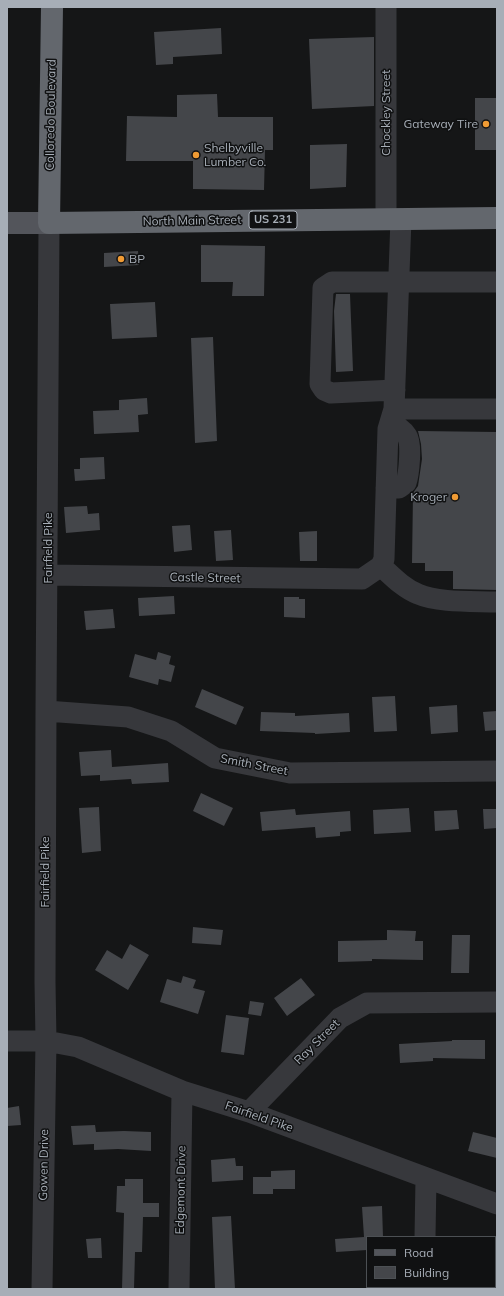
<!DOCTYPE html>
<html>
<head>
<meta charset="utf-8">
<style>
	body { margin:0 }
	#map { position:relative; width:504px; height:1296px; overflow:hidden; background:#151617; font-family:Mulish,sans-serif }
	canvas { display:block }
	.frame { position:absolute; inset:0; border:8px solid #a7aeb7; pointer-events:none }
	.legend { position:absolute; left:366px; top:1236px; width:130px; height:52px; box-sizing:border-box; background:#101112; border:1px solid #4c5054; margin:0; padding:5px 7px; list-style:none; font-size:12px; color:#a7aeb7 }
	.legend li { display:flex; align-items:center; gap:8px; height:20px }
	.legend b { width:20px; border:1px solid #4c5054 }
</style>
</head>
<body>
<div id="map">
<canvas width="504" height="1296"></canvas>
<div class="frame"></div>
<ul class="legend">
<li><b style="height:5px;background:#53555b"></b>Road</li>
<li><b style="height:11px;background:#44464a"></b>Building</li>
</ul>
</div>
<script>
const ctx = document.querySelector('canvas').getContext('2d');
ctx.lineJoin = 'round';
function fillPath(path, color) {
  ctx.fillStyle = color;
  ctx.fill(path, 'evenodd');
}
function stroke(path, color, width, dash) {
  ctx.strokeStyle = color;
  ctx.lineWidth = width;
  ctx.lineCap = dash ? 'butt' : 'round';
  ctx.setLineDash(dash || []);
  ctx.stroke(path);
}
function drawText(font, color, halo, rows, align = 'center') {
  ctx.font = font + ' Mulish,sans-serif';
  ctx.lineWidth = 3;
  ctx.setLineDash([]);
  ctx.textBaseline = 'middle';
  ctx.strokeStyle = halo;
  ctx.fillStyle = color;
  for (const [text, x, y, turn = 0] of rows) {
    ctx.save();
    ctx.translate(x, y);
    ctx.rotate((+turn || 0) * Math.PI / 180);
    ctx.textAlign = isNaN(turn) ? turn : align;
    if (halo) ctx.strokeText(text, 0, 0);
    ctx.fillText(text, 0, 0);
    ctx.restore();
  }
}
fillPath(new Path2D(`
	M 221,28 L 222,54 L 173,57 L 173,64 L 156,65 L 154,32 Z
	M 374,37 L 374,106 L 312,109 L 309,39 Z
	M 217,94 L 218,117 L 273,117 L 273,150 L 265,150 L 264,190 L 193,189 L 193,161 L 126,161 L 127,116 L 177,117 L 177,95 Z
	M 475,98 L 497,98 L 497,150 L 475,150 Z
	M 347,144 L 346,187 L 310,189 L 310,145 Z
	M 201,245 L 265,246 L 264,296 L 232,296 L 233,282 L 201,282 Z
	M 138,251 L 139,265 L 104,267 L 104,253 Z
	M 336,294 L 350,294 L 353,371 L 336,372 L 334,311 Z
	M 155,302 L 157,337 L 112,339 L 110,304 Z
	M 213,337 L 217,441 L 195,443 L 191,338 Z
	M 147,398 L 148,414 L 138,415 L 139,432 L 94,434 L 93,411 L 119,410 L 119,400 Z
	M 418,431 L 497,432 L 497,590 L 453,589 L 453,571 L 425,571 L 425,563 L 412,563 L 413,493 L 418,486 L 422,459 L 421,444 Z
	M 104,457 L 105,479 L 75,481 L 74,469 L 80,469 L 80,458 Z
	M 87,506 L 88,514 L 99,513 L 100,530 L 66,533 L 64,507 Z
	M 190,525 L 192,550 L 174,552 L 172,526 Z
	M 231,530 L 233,560 L 216,561 L 214,531 Z
	M 317,531 L 317,561 L 300,561 L 299,532 Z
	M 174,596 L 175,614 L 139,616 L 138,598 Z
	M 284,597 L 299,597 L 299,599 L 305,599 L 305,618 L 284,617 Z
	M 113,609 L 115,628 L 86,630 L 84,611 Z
	M 158,652 L 171,656 L 169,664 L 175,666 L 171,682 L 159,679 L 158,685 L 129,677 L 135,654 L 156,660 Z
	M 202,689 L 244,707 L 236,725 L 195,707 Z
	M 395,696 L 397,731 L 374,732 L 372,697 Z
	M 457,705 L 458,732 L 431,734 L 429,707 Z
	M 497,711 L 497,730 L 485,731 L 483,712 Z
	M 261,712 L 295,713 L 295,716 L 349,713 L 350,732 L 315,734 L 315,733 L 260,731 Z
	M 111,750 L 112,767 L 168,763 L 169,782 L 132,784 L 131,779 L 100,781 L 100,775 L 81,776 L 79,752 Z
	M 201,793 L 233,808 L 224,826 L 193,811 Z
	M 99,807 L 101,851 L 82,853 L 79,808 Z
	M 409,808 L 411,832 L 374,834 L 373,810 Z
	M 295,809 L 296,815 L 350,811 L 351,831 L 340,832 L 340,836 L 316,838 L 315,827 L 262,831 L 260,812 Z
	M 483,809 L 497,809 L 497,828 L 484,829 Z
	M 457,810 L 459,829 L 435,831 L 434,811 Z
	M 193,927 L 223,930 L 221,945 L 192,943 Z
	M 387,930 L 416,931 L 415,941 L 423,941 L 423,960 L 372,959 L 372,961 L 338,962 L 338,941 L 387,940 Z
	M 452,935 L 470,935 L 469,973 L 451,973 Z
	M 130,944 L 149,955 L 128,990 L 95,970 L 107,950 L 122,959 Z
	M 183,976 L 196,980 L 193,988 L 205,991 L 198,1014 L 160,1002 L 167,979 L 181,983 Z
	M 301,978 L 315,995 L 287,1016 L 274,998 Z
	M 250,1001 L 264,1003 L 261,1016 L 248,1014 Z
	M 226,1015 L 249,1018 L 244,1055 L 221,1052 Z
	M 452,1040 L 485,1040 L 485,1059 L 433,1058 L 433,1061 L 400,1063 L 399,1044 L 452,1041 Z
	M 19,1106 L 21,1125 L 7,1126 L 7,1108 Z
	M 95,1125 L 96,1132 L 124,1131 L 151,1132 L 151,1151 L 118,1149 L 94,1150 L 94,1144 L 73,1145 L 71,1126 Z
	M 473,1132 L 497,1138 L 497,1158 L 468,1151 Z
	M 235,1158 L 236,1166 L 243,1166 L 243,1180 L 212,1182 L 211,1160 Z
	M 295,1170 L 295,1189 L 273,1189 L 273,1194 L 253,1194 L 253,1177 L 271,1177 L 271,1171 Z
	M 125,1179 L 143,1179 L 143,1203 L 159,1203 L 159,1217 L 143,1217 L 142,1252 L 135,1252 L 134,1289 L 122,1289 L 124,1213 L 116,1212 L 117,1186 L 125,1186 Z
	M 382,1206 L 383,1237 L 367,1237 L 367,1250 L 336,1252 L 335,1239 L 364,1237 L 362,1207 Z
	M 231,1216 L 235,1289 L 215,1289 L 212,1217 Z
	M 101,1238 L 102,1258 L 88,1258 L 86,1239 Z`), '#44464a');
stroke(new Path2D(`
	M 386,219 L 386,7
	M 49,223 L 46,711 L 45,982 L 46,1041 L 78,1047 L 182,1091 L 249,1112 L 497,1204
	M 395,390 L 331,393 L 324,390 L 320,384 L 323,288 L 332,282 L 497,282
	M 394,409 L 497,409
	M 386,488 L 399,488 L 406,483 C 409,474 412,444 407,436 C 403,429 396,426 390,423
	M 381,566 C 392,576 403,588 418,594 C 438,603 474,601 497,602
	M 47,575 L 362,579 L 381,566 L 384,559 L 388,429 L 394,409 L 401,219
	M 46,711 L 128,717 L 171,731 L 215,758 L 290,773 L 497,771
	M 7,1041 L 46,1041 L 42,1289
	M 249,1112 L 340,1018 L 367,1003 L 497,1002
	M 425,1237 L 426,1178
	M 179,1289 L 182,1091
	M 425,1289 L 425,1287`), '#37383c', 21);
stroke(new Path2D(`
	M 7,223 L 49,223`), '#53555b', 22);
stroke(new Path2D(`
	M 52,7 L 49,223 L 497,218`), '#63676d', 22);
for (const [x, y, r, color] of [
	[486,124,4,"#f09b34"],
	[196,155,4,"#f09b34"],
	[121,259,4,"#f09b34"],
	[455,497,4,"#f09b34"]
]) {
  const dot = new Path2D();
  dot.arc(x, y, r, 0, 2 * Math.PI);
  ctx.fillStyle = color;
  ctx.fill(dot);
  stroke(dot, '#101112', 1.5);
}
for (const [x, y, w] of [
	[273,220,48]
]) {
  const box = new Path2D();
  box.roundRect(x - w / 2, y - 9, w, 18, 3);
  ctx.fillStyle = '#101112';
  ctx.fill(box);
  stroke(box, '#a7aeb7', 1);
}
drawText('bold 11px', '#a7aeb7', null, [
	["US 231",273,220]
]);
drawText('12px', '#a7aeb7', '#101112', [
	["Chockley Street",386,113,-90],
	["Colloredo Boulevard",51,115,-89],
	["North Main Street",192,221,-1],
	["Fairfield Pike",48,548,-90],
	["Castle Street",205,578,1],
	["Smith Street",254,765,11],
	["Fairfield Pike",45,872,-90],
	["Ray Street",317,1042,-45],
	["Fairfield Pike",259,1117,19],
	["Gowen Drive",44,1165,-89],
	["Edgemont Drive",181,1190,-89]
]);
drawText('12px', '#a7aeb7', '#101112', [
	["Gateway Tire",478,124],
	["Shelbyville",204,148,"left"],
	["Lumber Co.",204,162,"left"],
	["BP",129,259,"left"],
	["Kroger",447,497]
], 'right');
</script>
</body>
</html>
